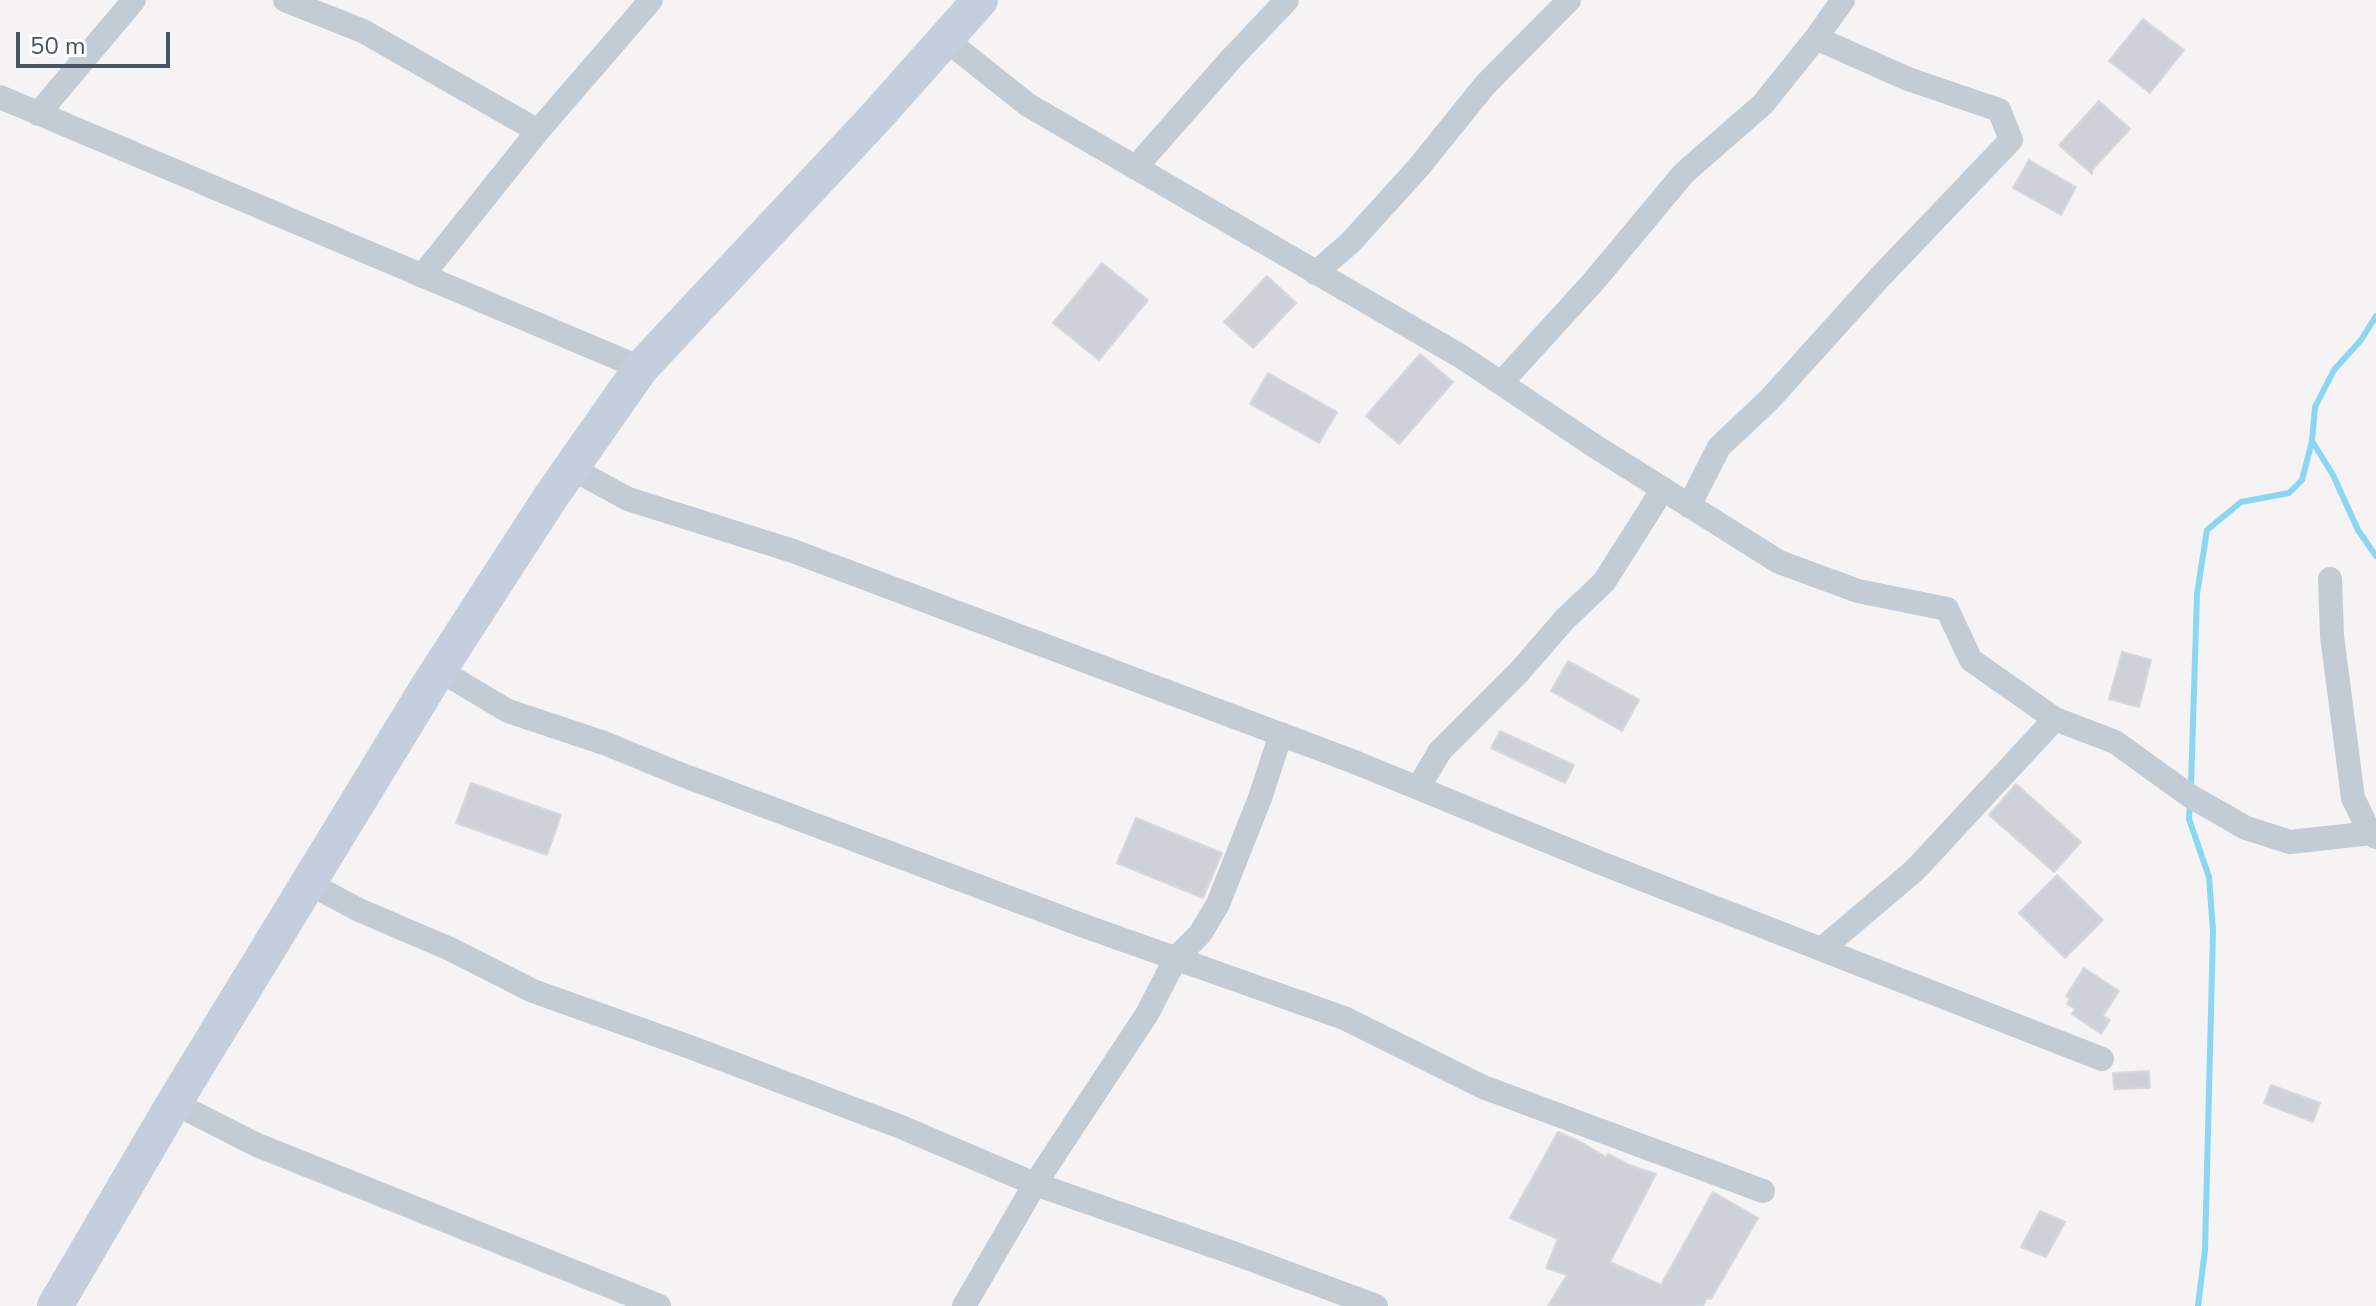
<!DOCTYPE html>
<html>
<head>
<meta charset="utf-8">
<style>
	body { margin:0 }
	#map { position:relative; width:2376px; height:1306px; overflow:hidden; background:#f5f3f3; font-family:"Nunito Sans",sans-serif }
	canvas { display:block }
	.scale { position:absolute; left:16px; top:32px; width:154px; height:36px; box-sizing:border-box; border:4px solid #495462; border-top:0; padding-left:10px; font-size:24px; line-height:28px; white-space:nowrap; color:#495462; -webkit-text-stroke:6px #fff; paint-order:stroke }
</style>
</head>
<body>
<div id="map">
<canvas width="2376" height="1306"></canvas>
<div class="scale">50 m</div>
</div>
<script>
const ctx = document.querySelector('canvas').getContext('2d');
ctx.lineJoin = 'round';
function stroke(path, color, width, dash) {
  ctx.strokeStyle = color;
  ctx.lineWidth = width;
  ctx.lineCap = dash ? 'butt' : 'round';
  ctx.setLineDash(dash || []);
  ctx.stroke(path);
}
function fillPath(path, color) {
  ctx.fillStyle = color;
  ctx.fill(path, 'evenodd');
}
stroke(new Path2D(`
	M 2312,441 L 2333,475 L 2358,530 L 2376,556
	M 2191,786 L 2197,594 L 2207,530 L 2241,502 L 2289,493 L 2302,480 L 2312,441 L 2315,407 L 2334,370 L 2361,340 L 2376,316
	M 2190,802 L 2189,819 L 2209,877 L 2213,931 L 2205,1250 L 2198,1306`), '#8bd6f3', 6);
const building = new Path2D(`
	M 2143,19 L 2184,50 L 2150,93 L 2109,61 Z
	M 2099,101 L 2130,129 L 2092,170 L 2092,174 L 2059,145 Z
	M 2029,160 L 2076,187 L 2061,215 L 2013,188 Z
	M 1102,263 L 1148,300 L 1099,360 L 1053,323 Z
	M 1267,276 L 1296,303 L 1253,348 L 1224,322 Z
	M 1420,354 L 1453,382 L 1399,444 L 1366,416 Z
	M 1268,373 L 1337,412 L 1319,443 L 1250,404 Z
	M 2122,652 L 2151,660 L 2139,707 L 2109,699 Z
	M 1568,661 L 1639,700 L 1622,731 L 1551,691 Z
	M 1500,731 L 1574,765 L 1565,783 L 1491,748 Z
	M 471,783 L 561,815 L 547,855 L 456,823 Z
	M 2016,784 L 2081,842 L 2054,872 L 1989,815 Z
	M 1136,818 L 1222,853 L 1203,898 L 1117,863 Z
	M 2057,875 L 2103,920 L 2065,958 L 2019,913 Z
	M 2084,968 L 2119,991 L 2103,1016 L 2110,1020 L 2101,1034 L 2072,1014 L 2075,1009 L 2067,1004 L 2070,999 L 2066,996 Z
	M 2149,1071 L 2150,1088 L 2114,1089 L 2113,1073 Z
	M 2271,1085 L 2320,1103 L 2313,1122 L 2264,1103 Z
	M 1558,1132 L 1579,1141 L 1606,1157 L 1608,1154 L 1629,1165 L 1656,1174 L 1610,1262 L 1661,1285 L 1713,1192 L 1758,1218 L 1711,1299 L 1707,1298 L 1703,1306 L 1548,1306 L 1567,1275 L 1546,1268 L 1558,1239 L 1510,1218 Z
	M 2040,1211 L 2065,1222 L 2046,1257 L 2021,1247 Z`);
fillPath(building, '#cfd1d8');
stroke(building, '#d6d8de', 2);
stroke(new Path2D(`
	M 285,0 L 363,31 L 538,131
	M 945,39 L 1028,105 L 1462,357 L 1593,445 L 1779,562 L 1858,591 L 1947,609 L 1971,660 L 2055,719 L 2115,742 L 2190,796 L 2246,828 L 2290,842 L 2372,833
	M 0,97 L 641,368
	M 38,114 L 134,0
	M 1136,167 L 1231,59 L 1287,0
	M 1315,273 L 1350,243 L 1418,168 L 1485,85 L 1569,0
	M 422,276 L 538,131 L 651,0
	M 1501,383 L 1594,281 L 1684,173 L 1763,104 L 1816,38 L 1843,0
	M 571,468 L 628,499 L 793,551 L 1357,763 L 1598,862 L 2102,1059
	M 1689,506 L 1719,447 L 1769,400 L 1880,277 L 2011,140 L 1999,110 L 1908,79 L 1816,38
	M 2330,579 L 2332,636 L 2353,798 L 2367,827 L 2376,837
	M 439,670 L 508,711 L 604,743 L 685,776 L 1087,927 L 1344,1018 L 1483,1087 L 1763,1191
	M 1418,788 L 1440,751 L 1519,672 L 1565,619 L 1604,582 L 1663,489
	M 308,883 L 359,910 L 450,949 L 533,991 L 690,1047 L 901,1127 L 1035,1184 L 1239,1255 L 1376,1306
	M 1823,948 L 1915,870 L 2055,719
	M 174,1103 L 257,1145 L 659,1306
	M 964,1306 L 1035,1184 L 1147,1014 L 1176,958 L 1200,934 L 1218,904 L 1260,798 L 1281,734`), '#c3ccd5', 24);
stroke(new Path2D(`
	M 55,1306 L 174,1103 L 431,682 L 550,498 L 641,368 L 876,117 L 980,0`), '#c5cedc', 36);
</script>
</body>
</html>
